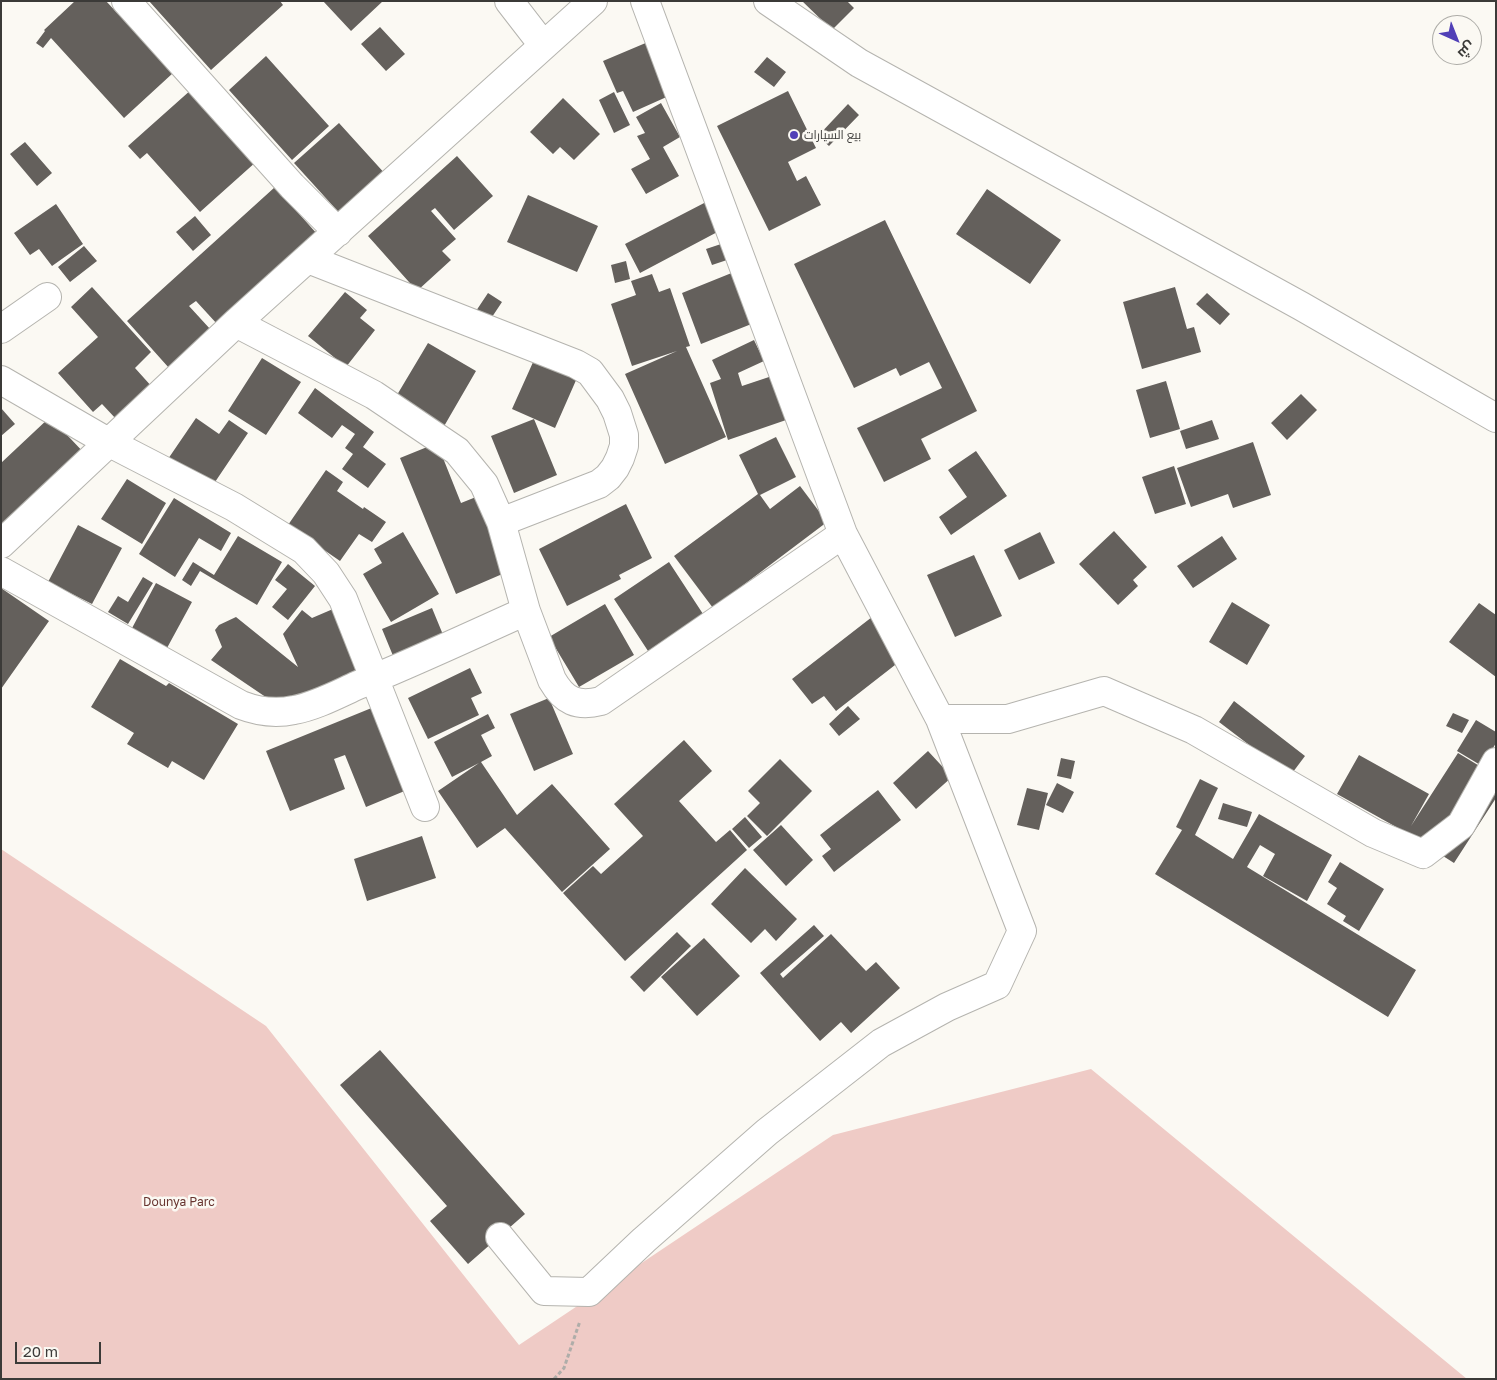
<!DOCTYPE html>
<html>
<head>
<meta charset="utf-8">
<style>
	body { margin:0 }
	#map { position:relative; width:1497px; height:1380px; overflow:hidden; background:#fbf9f3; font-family:"Golos Text",Cairo,sans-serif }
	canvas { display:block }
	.frame { position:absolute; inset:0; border:2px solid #3b3a38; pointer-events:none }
	.north { position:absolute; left:1432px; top:15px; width:50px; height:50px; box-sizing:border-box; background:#fbf9f3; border:1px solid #aeada8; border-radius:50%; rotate:136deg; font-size:14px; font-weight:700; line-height:20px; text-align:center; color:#3b3a38 }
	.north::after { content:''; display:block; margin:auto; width:18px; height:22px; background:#5140b7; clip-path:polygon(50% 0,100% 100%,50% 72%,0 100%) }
	.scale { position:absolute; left:15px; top:1342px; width:86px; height:22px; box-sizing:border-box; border:2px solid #3b3a38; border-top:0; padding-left:6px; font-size:15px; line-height:18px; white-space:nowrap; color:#3b3a38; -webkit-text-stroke:4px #fbf9f3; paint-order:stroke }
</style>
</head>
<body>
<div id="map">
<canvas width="1497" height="1380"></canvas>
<div class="frame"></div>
<div class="north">ش</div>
<div class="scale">20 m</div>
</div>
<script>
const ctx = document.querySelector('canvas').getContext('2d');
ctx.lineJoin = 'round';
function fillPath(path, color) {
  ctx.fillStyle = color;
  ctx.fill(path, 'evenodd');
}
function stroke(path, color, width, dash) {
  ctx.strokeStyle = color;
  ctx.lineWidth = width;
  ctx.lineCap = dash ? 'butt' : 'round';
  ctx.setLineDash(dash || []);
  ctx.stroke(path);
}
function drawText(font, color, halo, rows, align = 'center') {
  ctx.font = font + ' "Golos Text",Cairo,sans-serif';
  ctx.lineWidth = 5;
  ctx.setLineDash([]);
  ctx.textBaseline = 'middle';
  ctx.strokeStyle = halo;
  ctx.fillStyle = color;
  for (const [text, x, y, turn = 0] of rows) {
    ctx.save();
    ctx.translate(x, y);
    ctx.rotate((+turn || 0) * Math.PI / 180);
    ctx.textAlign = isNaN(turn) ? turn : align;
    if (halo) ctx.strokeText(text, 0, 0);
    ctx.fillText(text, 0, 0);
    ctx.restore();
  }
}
fillPath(new Path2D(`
	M 1,849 L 266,1026 L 519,1345 L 833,1135 L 1091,1069 L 1467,1379 L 1,1379 Z`), '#efcbc6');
fillPath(new Path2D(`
	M 75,1 L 106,1 L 173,73 L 124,118 L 51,38 L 43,48 L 36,43 L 45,31 L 44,30 Z
	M 149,1 L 280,1 L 283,5 L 211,70 Z
	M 323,1 L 383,1 L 351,31 Z
	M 802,1 L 847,1 L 854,8 L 832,30 Z
	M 380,27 L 405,54 L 386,71 L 361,44 Z
	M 648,42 L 671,95 L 633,112 L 623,91 L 617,93 L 603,61 Z
	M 266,56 L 329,126 L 292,160 L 229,90 Z
	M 767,57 L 786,72 L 774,87 L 754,72 Z
	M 192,89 L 257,161 L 200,212 L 147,153 L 140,159 L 128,146 Z
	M 788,91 L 816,148 L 788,162 L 797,181 L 806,176 L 821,205 L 769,231 L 717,126 Z
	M 614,92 L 630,125 L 614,133 L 599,100 Z
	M 563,98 L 600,134 L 574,160 L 560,147 L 553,154 L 530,132 Z
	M 661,103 L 680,137 L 663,147 L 679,176 L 646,194 L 631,169 L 650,159 L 637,136 L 645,133 L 636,117 Z
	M 848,104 L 859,115 L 829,146 L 818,136 Z
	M 339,123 L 387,176 L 343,217 L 294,163 Z
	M 25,142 L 52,173 L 37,186 L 10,154 Z
	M 457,156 L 493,196 L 454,230 L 435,208 L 431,211 L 456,239 L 442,251 L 451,260 L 417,291 L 368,236 Z
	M 275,187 L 318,235 L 218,325 L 196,301 L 189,306 L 211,330 L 169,368 L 127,321 Z
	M 987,189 L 1061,240 L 1030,284 L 956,234 Z
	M 528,195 L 598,226 L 577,272 L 507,242 Z
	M 708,201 L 723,229 L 640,273 L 625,244 Z
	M 56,204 L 83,244 L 52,266 L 39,249 L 30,255 L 14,233 Z
	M 195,216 L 211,235 L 193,251 L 176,232 Z
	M 885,220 L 977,411 L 921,439 L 931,459 L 884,482 L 857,428 L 942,388 L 929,362 L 900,376 L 896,368 L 854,388 L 794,264 Z
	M 721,244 L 727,260 L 712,265 L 706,249 Z
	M 84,246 L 97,261 L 70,282 L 58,267 Z
	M 626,261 L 630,279 L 615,283 L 611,265 Z
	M 739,270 L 759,321 L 701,344 L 682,293 Z
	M 652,274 L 659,292 L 670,288 L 690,346 L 686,347 L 726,437 L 665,464 L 625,374 L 677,351 L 632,366 L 611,304 L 636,295 L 631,281 Z
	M 92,287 L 151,352 L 135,368 L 153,388 L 117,420 L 102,404 L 93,412 L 58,373 L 98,337 L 71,307 Z
	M 1175,287 L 1187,329 L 1194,327 L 1201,352 L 1142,369 L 1123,302 Z
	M 345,292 L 367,310 L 360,318 L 375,330 L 346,367 L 308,336 Z
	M 488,293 L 502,302 L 488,323 L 474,314 Z
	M 1207,293 L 1230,314 L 1220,325 L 1196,304 Z
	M 754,340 L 764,361 L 738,373 L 742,386 L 775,375 L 789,419 L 728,440 L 710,383 L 721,379 L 712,360 Z
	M 428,343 L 476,371 L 443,428 L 394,400 Z
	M 262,358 L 301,382 L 266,435 L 228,411 Z
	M 534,360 L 577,378 L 555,428 L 512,409 Z
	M 1166,381 L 1180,429 L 1150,438 L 1136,390 Z
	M 315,388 L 374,432 L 363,447 L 386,464 L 368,488 L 342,469 L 353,454 L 345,448 L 355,434 L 342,425 L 332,438 L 298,413 Z
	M 1301,394 L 1317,410 L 1287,440 L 1271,423 Z
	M 1,408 L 15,424 L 1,436 Z
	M 50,417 L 87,456 L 1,536 L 1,463 Z
	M 196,418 L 219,434 L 229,420 L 248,433 L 211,488 L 168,459 Z
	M 534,419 L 557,475 L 514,493 L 491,436 Z
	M 1212,420 L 1219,439 L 1186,449 L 1180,431 Z
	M 776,437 L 796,477 L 760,495 L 770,509 L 800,486 L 827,522 L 713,608 L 674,556 L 758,494 L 739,455 Z
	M 1253,442 L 1271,495 L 1233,508 L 1228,494 L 1191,507 L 1177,468 Z
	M 437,443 L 461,503 L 476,497 L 507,572 L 456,594 L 400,458 Z
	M 976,451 L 1007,496 L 951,535 L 939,517 L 967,497 L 948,470 Z
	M 1174,466 L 1186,504 L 1155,514 L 1142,477 Z
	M 326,470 L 343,482 L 337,491 L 363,509 L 364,507 L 386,522 L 372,542 L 359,534 L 340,561 L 288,525 Z
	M 127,479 L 166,503 L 142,544 L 101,519 Z
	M 174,498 L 231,533 L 221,551 L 199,538 L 175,577 L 139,554 Z
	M 626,504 L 652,558 L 619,575 L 621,579 L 567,606 L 539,549 Z
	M 78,525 L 122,548 L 92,604 L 48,582 Z
	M 1114,531 L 1147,567 L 1133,580 L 1138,586 L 1118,605 L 1079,564 Z
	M 403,532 L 439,594 L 391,622 L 363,574 L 382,563 L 374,549 Z
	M 1040,532 L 1055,563 L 1019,580 L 1004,550 Z
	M 238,536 L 282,562 L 257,605 L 200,571 L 191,586 L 182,580 L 193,562 L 214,575 Z
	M 1222,536 L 1237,559 L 1193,588 L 1177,566 Z
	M 974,555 L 1002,616 L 955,637 L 927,575 Z
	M 669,562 L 703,614 L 648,651 L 614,599 Z
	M 288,564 L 315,586 L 288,620 L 272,607 L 287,589 L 275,580 Z
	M 143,577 L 153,583 L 128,624 L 108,612 L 118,596 L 128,602 Z
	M 156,583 L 192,602 L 167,648 L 131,630 Z
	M 1,588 L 49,621 L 1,689 Z
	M 1232,602 L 1270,625 L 1247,665 L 1209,642 Z
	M 1479,603 L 1496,615 L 1496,677 L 1449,642 Z
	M 605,604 L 634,655 L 579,687 L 549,637 Z
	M 432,608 L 446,642 L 396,663 L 382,629 Z
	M 333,609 L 362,673 L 276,704 L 211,660 L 222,647 L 215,630 L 219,625 L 236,617 L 298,667 L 283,634 L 302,610 L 312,618 Z
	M 872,617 L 904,658 L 836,711 L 824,696 L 812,704 L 792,679 Z
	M 120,659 L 166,686 L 169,683 L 238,724 L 204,780 L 172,761 L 168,768 L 127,744 L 134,733 L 91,707 Z
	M 470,668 L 482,693 L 471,698 L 479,715 L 428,739 L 408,698 Z
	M 549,698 L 573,754 L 534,771 L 510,714 Z
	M 1234,701 L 1305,756 L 1290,776 L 1219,722 Z
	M 848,706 L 860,719 L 839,736 L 829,724 Z
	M 374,707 L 407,790 L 366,807 L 345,755 L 334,759 L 345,789 L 290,811 L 266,751 Z
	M 1453,713 L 1469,720 L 1462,733 L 1446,726 Z
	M 488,714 L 495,728 L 481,735 L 492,756 L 481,762 L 517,815 L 552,784 L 610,849 L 562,892 L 505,828 L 477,848 L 438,791 L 479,763 L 452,777 L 434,742 Z
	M 1476,720 L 1496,732 L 1496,743 L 1482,766 L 1457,751 Z
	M 684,740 L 712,771 L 679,801 L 716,842 L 730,830 L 747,850 L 625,961 L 563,893 L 593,866 L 601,874 L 643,836 L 614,804 Z
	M 928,751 L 952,777 L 916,809 L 893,783 Z
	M 1458,753 L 1496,776 L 1490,792 L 1496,796 L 1496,798 L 1454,863 L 1407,833 L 1337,794 L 1359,755 L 1429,794 L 1411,826 Z
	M 1061,758 L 1075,761 L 1071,779 L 1057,776 Z
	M 780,759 L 812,791 L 767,836 L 747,816 L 760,803 L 748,791 Z
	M 1200,779 L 1218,788 L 1195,835 L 1233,859 L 1259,814 L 1332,855 L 1307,901 L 1263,876 L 1275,854 L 1260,845 L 1247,867 L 1416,970 L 1388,1017 L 1155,874 L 1182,830 L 1176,827 Z
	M 1057,783 L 1074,792 L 1063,813 L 1046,805 Z
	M 1027,788 L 1048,793 L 1039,830 L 1017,825 Z
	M 878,790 L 901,820 L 834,872 L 822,856 L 831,849 L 820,835 Z
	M 1223,803 L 1252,812 L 1247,827 L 1218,819 Z
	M 745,817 L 762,837 L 749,848 L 732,829 Z
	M 781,825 L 813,860 L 786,886 L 753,850 Z
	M 422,836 L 436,878 L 367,901 L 354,859 Z
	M 1340,862 L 1384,889 L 1359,931 L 1343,921 L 1346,916 L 1327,904 L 1337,888 L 1328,882 Z
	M 745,868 L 797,919 L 776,941 L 765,929 L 751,943 L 711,904 Z
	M 814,925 L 824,936 L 780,974 L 783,978 L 831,934 L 866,971 L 876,962 L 900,988 L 851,1033 L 841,1022 L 820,1041 L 760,973 Z
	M 677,932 L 691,946 L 644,992 L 630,977 Z
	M 704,938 L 740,976 L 697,1016 L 661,977 Z
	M 380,1050 L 525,1214 L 468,1264 L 430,1221 L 447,1206 L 340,1085 Z`), '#64605c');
const minor = new Path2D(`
	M 126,1 L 292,186 L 338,232
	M 509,1 L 543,45
	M 308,259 L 576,364 L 590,372 L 610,399 L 617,413 L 624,435 L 624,446 L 620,458 L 615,468 L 608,477 L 599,484 L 501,522
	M 236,323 L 374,395 L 457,451 L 484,484 L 501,522 L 526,611 L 552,680 C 564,701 577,707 601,701 L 843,534
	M 1,329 L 47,297
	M 1,380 L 108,442 L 234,507 L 304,550 L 326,573 L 343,599 L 425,807
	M 1,544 L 236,323 L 593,1
	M 1,571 L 241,705 C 259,712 275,714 294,710 C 316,706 338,694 358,685 C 415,662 470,636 526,611
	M 940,719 L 1008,719 L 1104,691 L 1194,730 L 1373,833 L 1423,854 L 1461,825 L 1496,762
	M 500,1237 L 544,1291 L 589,1292 L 644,1240 L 767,1132 L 881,1043 L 947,1007 L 997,985 L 1022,931 L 940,719 L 843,534 L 645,1`);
const major = new Path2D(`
	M 768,1 L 859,63 L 1301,306 L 1496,418`);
stroke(minor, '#b5b4af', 30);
stroke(major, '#b5b4af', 30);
stroke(new Path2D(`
	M 554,1379 L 564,1368 L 580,1321`), '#afada9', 3, [4, 2.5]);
stroke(minor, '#fff', 28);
stroke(major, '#fff', 28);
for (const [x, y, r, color] of [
	[794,135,5,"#5140b7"]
]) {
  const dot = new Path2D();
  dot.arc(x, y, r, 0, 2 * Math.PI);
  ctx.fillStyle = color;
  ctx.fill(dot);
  stroke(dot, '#fbf9f3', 2);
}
drawText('12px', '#3b3a38', '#fbf9f3', [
	["بيع السيارات",804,135]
], 'left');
drawText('12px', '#683530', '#fbf9f3', [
	["Dounya Parc",179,1202]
]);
</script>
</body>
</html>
